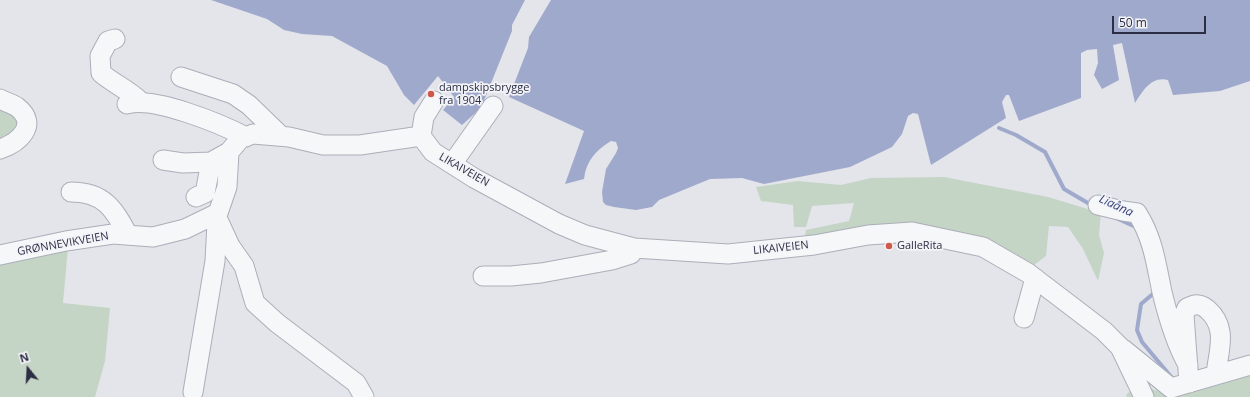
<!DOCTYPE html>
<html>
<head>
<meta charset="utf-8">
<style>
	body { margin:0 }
	#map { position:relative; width:1250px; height:397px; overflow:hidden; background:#e3e5eb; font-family:"Open Sans",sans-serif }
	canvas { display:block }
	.north { position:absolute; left:8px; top:349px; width:40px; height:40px; -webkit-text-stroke:3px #f3f4f8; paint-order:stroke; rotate:342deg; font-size:11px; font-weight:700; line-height:16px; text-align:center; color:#2b2e44 }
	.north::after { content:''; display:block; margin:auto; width:14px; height:18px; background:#2b2e44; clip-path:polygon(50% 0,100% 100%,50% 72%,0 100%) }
	.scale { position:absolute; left:1112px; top:16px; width:94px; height:18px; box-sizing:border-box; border:2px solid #2b2e44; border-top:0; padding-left:5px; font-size:12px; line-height:14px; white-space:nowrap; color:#2b2e44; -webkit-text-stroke:3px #f3f4f8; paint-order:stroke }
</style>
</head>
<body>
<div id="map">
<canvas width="1250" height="397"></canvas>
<div class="north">N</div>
<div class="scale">50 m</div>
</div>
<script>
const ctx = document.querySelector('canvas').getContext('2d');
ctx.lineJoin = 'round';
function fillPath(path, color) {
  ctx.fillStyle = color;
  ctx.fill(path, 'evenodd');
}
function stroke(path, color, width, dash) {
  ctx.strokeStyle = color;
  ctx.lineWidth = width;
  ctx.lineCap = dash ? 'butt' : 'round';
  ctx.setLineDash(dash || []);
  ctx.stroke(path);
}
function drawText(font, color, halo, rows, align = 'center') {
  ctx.font = font + ' "Open Sans",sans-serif';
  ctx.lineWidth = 3.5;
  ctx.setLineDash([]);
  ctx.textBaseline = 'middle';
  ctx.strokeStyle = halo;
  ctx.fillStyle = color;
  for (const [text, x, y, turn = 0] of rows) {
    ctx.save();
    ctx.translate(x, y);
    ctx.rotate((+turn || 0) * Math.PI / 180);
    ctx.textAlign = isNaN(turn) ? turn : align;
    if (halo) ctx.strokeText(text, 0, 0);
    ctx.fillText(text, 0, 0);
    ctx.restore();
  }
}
fillPath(new Path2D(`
	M 0,103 L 21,119 L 17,137 L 0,144 Z
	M 944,177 L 1048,197 L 1101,213 L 1099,235 L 1104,253 L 1098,281 L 1083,249 L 1068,227 L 1049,226 L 1046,256 L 1034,265 L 982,238 L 804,242 L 806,230 L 849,221 L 854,203 L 812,206 L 806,227 L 794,227 L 793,205 L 761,201 L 756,187 L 798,181 L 841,185 L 871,178 Z
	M 68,248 L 63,303 L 110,308 L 105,361 L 95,397 L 0,397 L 0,260 Z
	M 1250,371 L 1250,397 L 1127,397 L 1126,395 L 1138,383 L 1162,393 Z`), '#c5d5c5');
fillPath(new Path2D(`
	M 211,0 L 525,0 L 512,25 L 512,31 L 481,108 L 462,125 L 443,110 L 454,97 L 438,76 L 414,105 L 404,95 L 387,66 L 332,36 L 302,34 L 284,30 L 267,19 Z
	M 551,0 L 1250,0 L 1250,81 L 1220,91 L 1173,95 L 1168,80 C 1151,76 1143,91 1135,103 L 1122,43 L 1113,45 L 1119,80 L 1102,89 L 1094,75 L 1098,63 L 1097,49 L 1087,50 L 1081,53 L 1081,98 L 1019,121 L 1009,95 L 1006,95 L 1002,102 L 1006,118 L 931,165 L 918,114 L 913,113 L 908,116 L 902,134 L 892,147 L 850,167 L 764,184 L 742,178 L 710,179 L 659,200 L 652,207 L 636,210 L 614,207 L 606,205 L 603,202 L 602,192 L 606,169 L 616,153 L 618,148 L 616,142 L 611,141 C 596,150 586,161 584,179 L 565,184 L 584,131 L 509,97 L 528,48 L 529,37 Z`), '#9fa9cb');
stroke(new Path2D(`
	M 999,128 L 1016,135 L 1045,152 L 1064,189 L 1093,206
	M 1116,218 L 1138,228
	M 1153,289 L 1154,293 L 1141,304 L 1137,330 L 1142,342 L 1173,379`), '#9fa9cb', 4);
const minor = new Path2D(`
	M 115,39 L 108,41 L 100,56 L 101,73 C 114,84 129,90 141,102
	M 181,77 L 233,94 L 249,105 L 281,136
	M 0,99 C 5,102 13,104 17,107 C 40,125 18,143 0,149
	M 434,101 L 424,117 L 421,136 L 433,152 L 474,178 L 559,224 L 585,235 L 634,248 L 728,254 L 814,245 L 868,235 L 912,232 L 983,247 L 1028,273 L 1104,331 L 1120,347 L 1144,397
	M 127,104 C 154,96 221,124 246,137
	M 163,160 L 183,163 L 211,162 L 229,152
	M 452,164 L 493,106
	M 71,192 C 104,192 114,209 128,235
	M 196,197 L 205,193 L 211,162
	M 1098,205 L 1123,211 L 1137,213 C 1153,238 1156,263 1162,292 C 1168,317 1175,342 1188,365
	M 218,220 L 230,246 L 244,266 L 255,303 L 277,323 L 356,383 L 364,397
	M 0,255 L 66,241 L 113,234 L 153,237 L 185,229 L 218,213 L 227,187 L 229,152 L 240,139 L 253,134 L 289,137 L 323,145 L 360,145 L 421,136
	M 483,276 L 511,276 L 541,273 L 612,260 L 631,254 L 634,248
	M 1024,318 L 1035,278
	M 1123,349 L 1171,388 L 1250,365
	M 1189,383 L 1184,315 L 1187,308 C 1195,304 1199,303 1207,309 C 1229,328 1218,351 1216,375
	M 193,392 L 215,261 L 217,223`);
stroke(minor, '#acaeb9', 21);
stroke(minor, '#f6f7f9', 19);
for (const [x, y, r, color] of [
	[431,94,4,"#ce584b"],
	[889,246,4,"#ce584b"]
]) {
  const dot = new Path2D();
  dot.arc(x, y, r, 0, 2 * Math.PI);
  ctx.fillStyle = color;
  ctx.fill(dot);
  stroke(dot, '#f3f4f8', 1.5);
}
drawText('11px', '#2b2e44', '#f3f4f8', [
	["dampskipsbrygge",439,88],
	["fra 1904",439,101],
	["GalleRita",897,246]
], 'left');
drawText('11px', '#2b2e44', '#f3f4f8', [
	["LIKAIVEIEN",464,170,30],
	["GRØNNEVIKVEIEN",63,244,-10],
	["LIKAIVEIEN",781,248,-6]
]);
drawText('italic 12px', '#354278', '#f3f4f8', [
	["Liaåna",1116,206,25]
]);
</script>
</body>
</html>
